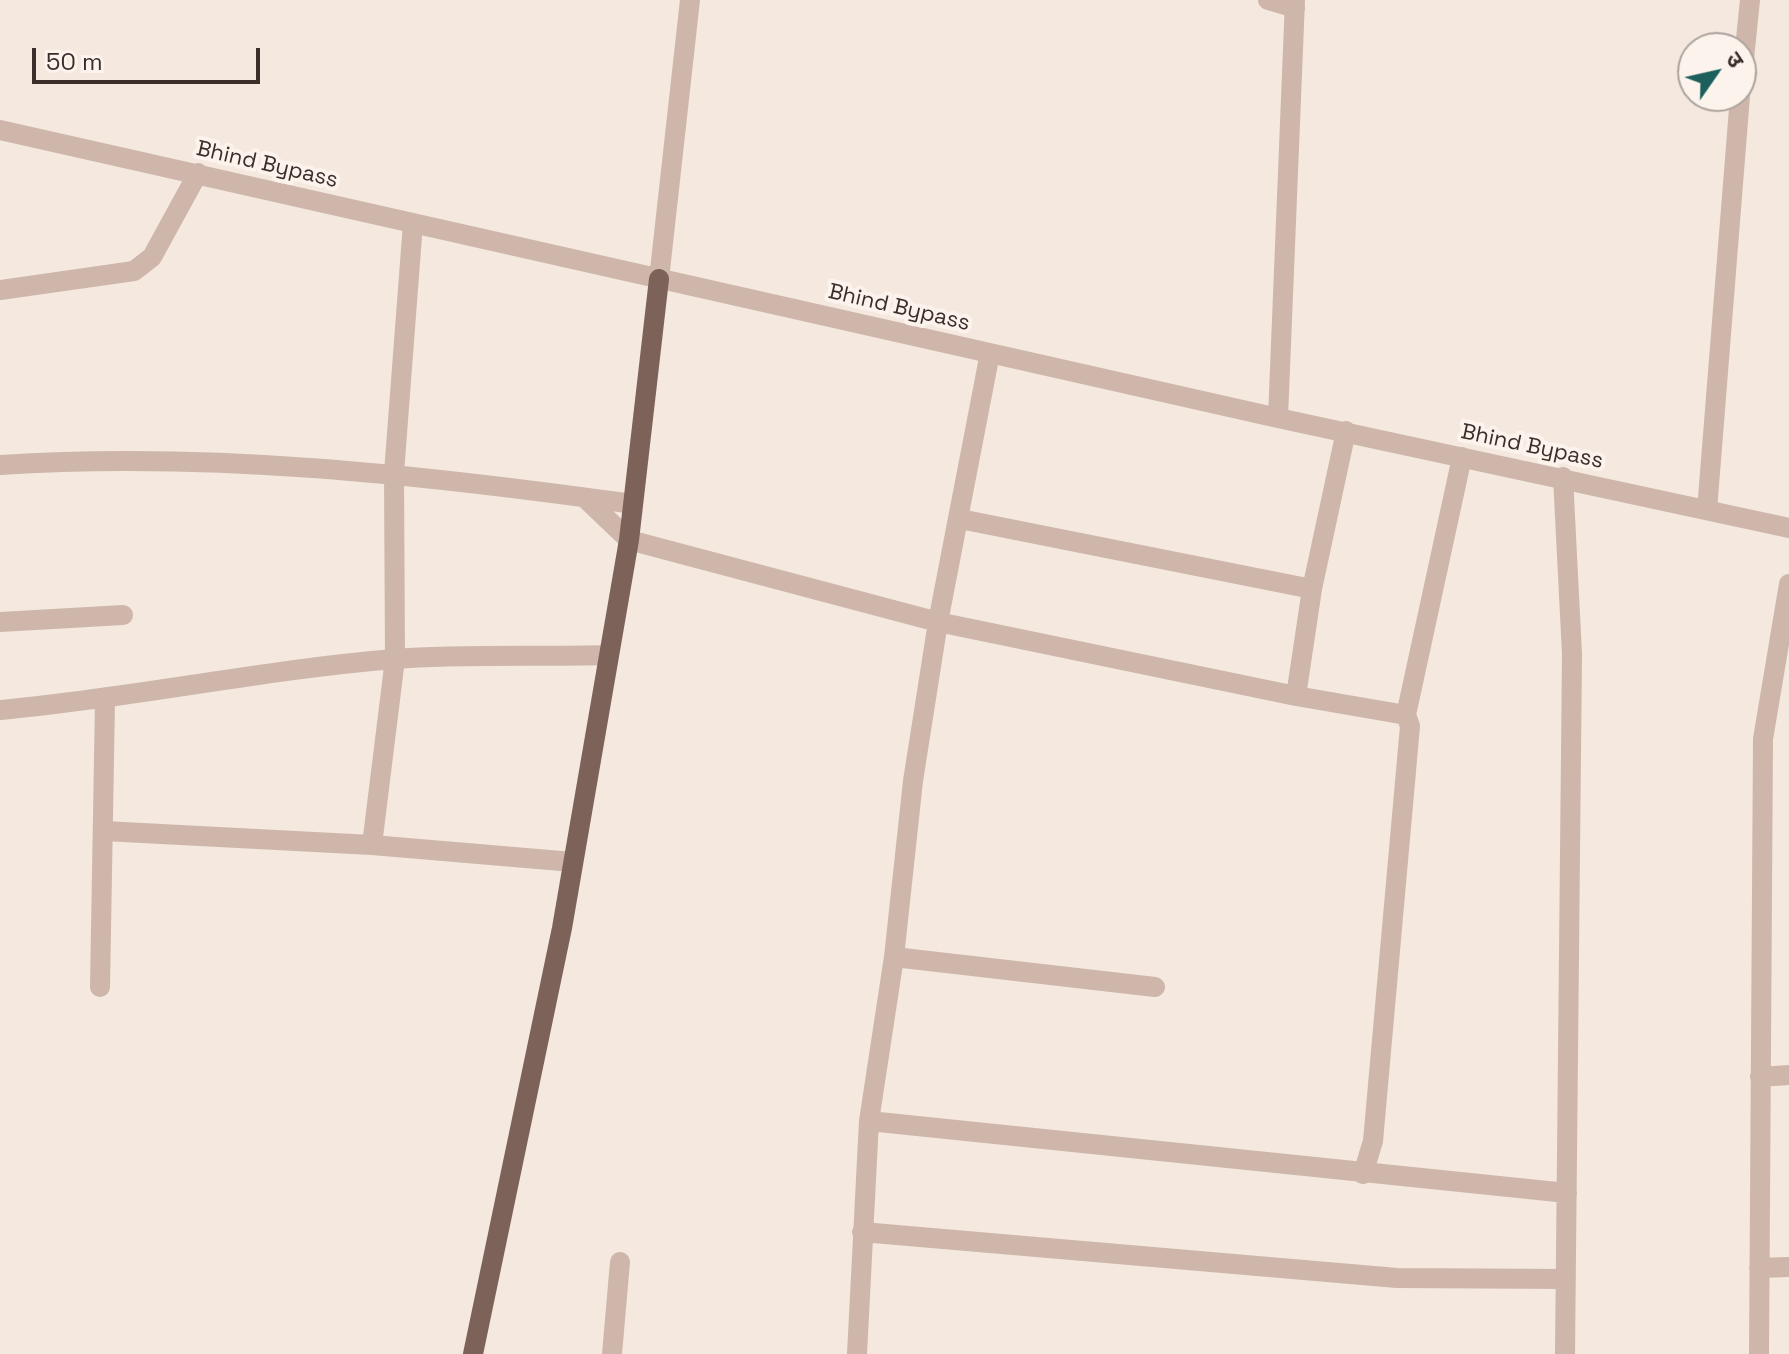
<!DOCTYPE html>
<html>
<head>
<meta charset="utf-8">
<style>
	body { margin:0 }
	#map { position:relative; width:1789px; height:1354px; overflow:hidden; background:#f4e8df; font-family:"Space Grotesk","Noto Sans Devanagari",sans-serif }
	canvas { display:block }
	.north { position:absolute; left:1677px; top:32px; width:80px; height:80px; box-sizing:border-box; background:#fbf3ec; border:2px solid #aea49e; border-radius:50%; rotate:56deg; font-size:22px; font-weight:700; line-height:32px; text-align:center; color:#3b2d2a }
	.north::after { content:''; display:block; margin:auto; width:28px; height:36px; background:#1c5f5c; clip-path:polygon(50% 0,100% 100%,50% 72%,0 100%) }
	.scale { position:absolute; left:32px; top:48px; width:228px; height:36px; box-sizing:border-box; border:4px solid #3b2d2a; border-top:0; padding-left:10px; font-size:24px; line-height:28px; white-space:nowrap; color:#3b2d2a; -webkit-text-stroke:6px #fbf3ec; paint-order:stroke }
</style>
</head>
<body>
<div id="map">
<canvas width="1789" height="1354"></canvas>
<div class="north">उ</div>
<div class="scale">50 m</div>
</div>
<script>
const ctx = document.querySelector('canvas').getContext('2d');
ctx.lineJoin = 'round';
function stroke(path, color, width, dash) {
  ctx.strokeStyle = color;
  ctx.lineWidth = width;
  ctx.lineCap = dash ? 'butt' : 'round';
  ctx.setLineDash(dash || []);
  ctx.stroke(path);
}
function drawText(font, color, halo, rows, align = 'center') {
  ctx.font = font + ' "Space Grotesk",sans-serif';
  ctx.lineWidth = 8;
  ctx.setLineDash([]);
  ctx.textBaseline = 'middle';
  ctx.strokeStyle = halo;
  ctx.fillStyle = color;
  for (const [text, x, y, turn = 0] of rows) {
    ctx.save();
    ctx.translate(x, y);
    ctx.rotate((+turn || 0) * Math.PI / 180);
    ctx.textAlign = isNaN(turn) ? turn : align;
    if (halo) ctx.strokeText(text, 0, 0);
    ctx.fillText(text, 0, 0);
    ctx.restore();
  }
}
stroke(new Path2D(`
	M 1268,0 L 1295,8
	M 1741,88 L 1750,0
	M 0,130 L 1278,418 L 1789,528
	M 659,279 L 690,0
	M 0,290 L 134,271 L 152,257 L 198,173
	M 1278,418 L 1295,0
	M 0,465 C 211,451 424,475 633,504
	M 1563,477 L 1572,654 L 1565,1354
	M 585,498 L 629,540 L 938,622 L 1296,696 L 1406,715
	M 1707,510 L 1740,96
	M 960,519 L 1312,589
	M 0,622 L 123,615
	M 1296,696 L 1312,589 L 1346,431
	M 0,710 C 132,698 261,670 394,659 C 464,654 537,657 608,655
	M 104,831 L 372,845 L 573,862
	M 372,845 L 395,659 L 394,473 L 413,223
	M 894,957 L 1155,987
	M 100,987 L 105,701
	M 1760,1077 L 1789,1075
	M 869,1121 L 1567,1193
	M 1363,1174 L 1373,1141 L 1410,726 L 1406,715 L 1462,457
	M 862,1232 L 1397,1278 L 1565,1279
	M 1759,1268 L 1789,1267
	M 612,1354 L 620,1262
	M 857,1354 L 869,1121 L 894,957 L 913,781 L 938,622 L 990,353
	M 1759,1354 L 1763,739 L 1789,584`), '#ceb6aa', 20);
stroke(new Path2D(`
	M 473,1354 L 562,928 L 629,540 L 659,279`), '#7d625a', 20);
drawText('22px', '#3b2d2a', '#fbf3ec', [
	["Bhind Bypass",267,165,13],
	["Bhind Bypass",899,308,13],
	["Bhind Bypass",1532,447,12]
]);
</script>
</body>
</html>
